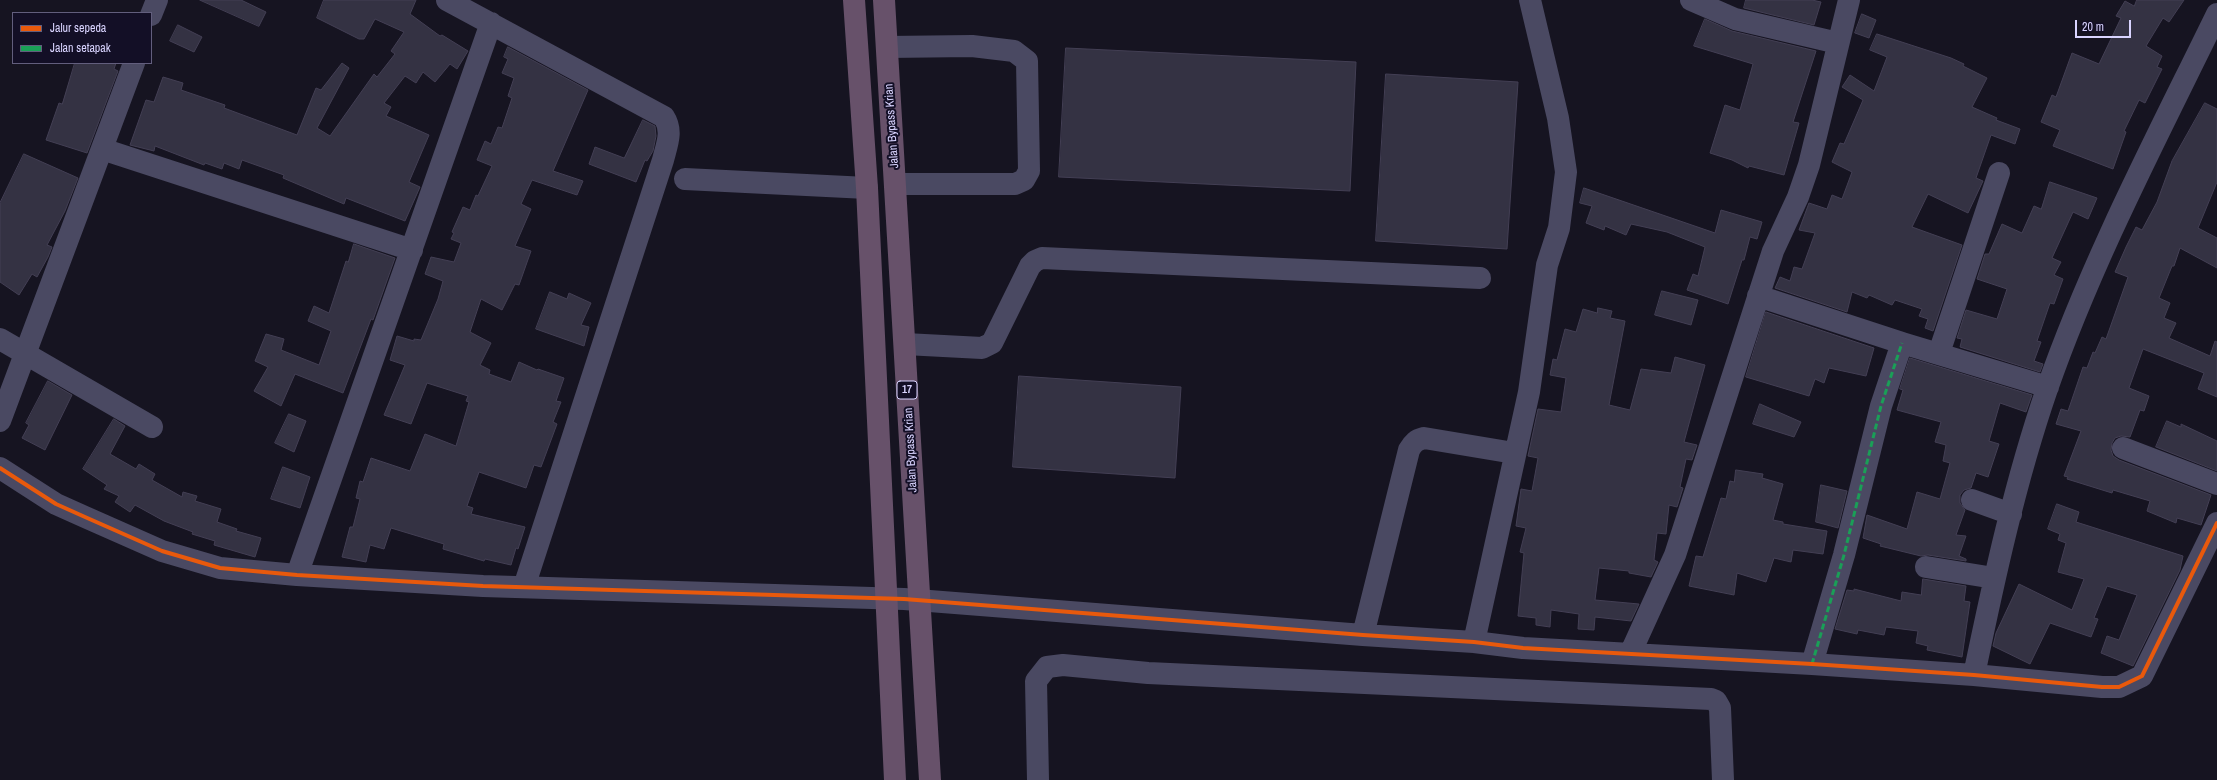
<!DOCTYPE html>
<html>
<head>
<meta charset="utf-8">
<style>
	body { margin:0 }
	#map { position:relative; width:2217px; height:780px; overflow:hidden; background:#161421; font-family:"Archivo Narrow",sans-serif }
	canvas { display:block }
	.legend { position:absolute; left:12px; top:12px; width:140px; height:52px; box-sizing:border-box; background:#130f26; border:1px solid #625e7d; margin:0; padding:5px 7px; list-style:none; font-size:12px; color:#d9d4ff }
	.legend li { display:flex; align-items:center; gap:8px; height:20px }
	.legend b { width:20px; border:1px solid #625e7d }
	.scale { position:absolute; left:2075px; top:20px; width:56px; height:18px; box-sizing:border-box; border:2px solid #d9d4ff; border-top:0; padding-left:5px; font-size:12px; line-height:14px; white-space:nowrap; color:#d9d4ff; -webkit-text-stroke:3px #130f26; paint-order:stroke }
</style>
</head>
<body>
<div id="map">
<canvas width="2217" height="780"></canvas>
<ul class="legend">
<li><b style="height:5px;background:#e8590c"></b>Jalur sepeda</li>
<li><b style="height:5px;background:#1a9f57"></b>Jalan setapak</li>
</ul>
<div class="scale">20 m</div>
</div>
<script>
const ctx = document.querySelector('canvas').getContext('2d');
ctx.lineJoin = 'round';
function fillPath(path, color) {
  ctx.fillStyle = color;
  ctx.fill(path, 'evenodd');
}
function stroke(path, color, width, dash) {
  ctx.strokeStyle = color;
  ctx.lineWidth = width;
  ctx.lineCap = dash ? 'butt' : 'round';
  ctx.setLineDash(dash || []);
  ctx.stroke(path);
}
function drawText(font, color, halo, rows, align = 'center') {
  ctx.font = font + ' "Archivo Narrow",sans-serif';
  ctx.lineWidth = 4;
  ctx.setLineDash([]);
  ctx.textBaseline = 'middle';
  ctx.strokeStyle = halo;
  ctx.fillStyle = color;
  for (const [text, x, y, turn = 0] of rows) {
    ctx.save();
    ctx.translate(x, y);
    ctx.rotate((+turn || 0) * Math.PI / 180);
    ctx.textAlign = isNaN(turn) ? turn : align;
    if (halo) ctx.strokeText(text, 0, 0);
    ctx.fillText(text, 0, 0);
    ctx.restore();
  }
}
const building = new Path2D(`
	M 200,0 L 241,0 L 266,12 L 259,26 Z
	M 324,0 L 416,0 L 410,14 L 440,36 L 442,35 L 468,51 L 457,69 L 450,64 L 435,82 L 423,72 L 416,83 L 405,76 L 384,103 L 391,107 L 386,116 L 429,135 L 409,182 L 420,187 L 405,221 L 346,198 L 344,204 L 283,178 L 284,175 L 242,160 L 239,169 L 224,163 L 222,169 L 205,163 L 204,165 L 155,146 L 154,151 L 130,145 L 146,100 L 154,102 L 163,77 L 183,83 L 181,90 L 225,105 L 224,108 L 297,135 L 316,88 L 321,90 L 342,63 L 349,68 L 317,128 L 330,136 L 374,74 L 377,77 L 395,54 L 391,51 L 404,32 L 375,19 L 364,39 L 359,39 L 317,18 Z
	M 1746,0 L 1812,0 L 1821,2 L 1814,25 L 1744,8 Z
	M 2137,0 L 2184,0 L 2169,22 L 2163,18 L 2146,46 L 2162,56 L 2157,67 L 2162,69 L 2145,103 L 2139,100 L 2124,131 L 2126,132 L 2113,169 L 2053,146 L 2060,130 L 2041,122 L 2052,95 L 2056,97 L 2072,53 L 2099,64 L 2121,18 L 2116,16 L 2125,1 L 2134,6 Z
	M 1862,14 L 1876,20 L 1869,38 L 1855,33 Z
	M 1705,19 L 1732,31 L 1816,51 L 1793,122 L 1799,123 L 1784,175 L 1749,166 L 1748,168 L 1732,160 L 1710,153 L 1725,105 L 1740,110 L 1753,64 L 1694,46 Z
	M 178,25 L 202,37 L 194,52 L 170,41 Z
	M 1877,34 L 1951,58 L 1964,64 L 1963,66 L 1987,78 L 1972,107 L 1997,118 L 1996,120 L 2020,129 L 2015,144 L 1991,135 L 1976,178 L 1983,181 L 1968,213 L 1928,194 L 1912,227 L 1962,245 L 1933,331 L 1925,328 L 1928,319 L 1919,316 L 1922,309 L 1895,300 L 1892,305 L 1869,295 L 1867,298 L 1852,292 L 1847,312 L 1775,288 L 1780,277 L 1790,281 L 1794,267 L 1802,269 L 1815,233 L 1799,230 L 1809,203 L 1827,209 L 1832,195 L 1842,199 L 1852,172 L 1832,162 L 1840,143 L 1844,144 L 1863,100 L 1842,87 L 1850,75 L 1874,91 L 1887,57 L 1870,50 Z
	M 508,47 L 588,90 L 553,171 L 583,181 L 577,195 L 532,180 L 521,204 L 531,209 L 515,246 L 531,251 L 519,285 L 515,284 L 502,310 L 481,299 L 470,332 L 491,343 L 480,365 L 490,370 L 489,374 L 511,382 L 519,362 L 537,370 L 538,369 L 564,378 L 556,401 L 561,402 L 553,422 L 557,424 L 541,467 L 534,465 L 526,488 L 479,472 L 467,506 L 473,508 L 471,514 L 525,527 L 518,549 L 516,548 L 511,565 L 485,559 L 484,561 L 443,549 L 444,544 L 391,528 L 384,549 L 370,545 L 366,562 L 342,557 L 350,527 L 353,527 L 360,499 L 356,498 L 360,481 L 363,482 L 371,458 L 410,471 L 425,434 L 456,446 L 469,402 L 466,401 L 468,396 L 427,383 L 411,424 L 384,415 L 405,365 L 390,360 L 397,336 L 414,341 L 414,339 L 421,340 L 438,299 L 443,281 L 425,274 L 431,257 L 454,262 L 461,243 L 451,239 L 454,233 L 452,232 L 463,207 L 470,210 L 476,195 L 478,196 L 492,166 L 477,160 L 485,141 L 491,144 L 498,127 L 502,128 L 512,98 L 508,96 L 514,78 L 502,73 L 508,59 L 504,57 Z
	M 1066,48 L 1356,62 L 1350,191 L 1059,177 Z
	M 75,63 L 116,63 L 114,69 L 118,71 L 87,153 L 46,140 L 59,103 L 62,104 Z
	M 1386,74 L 1518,82 L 1507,249 L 1376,241 Z
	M 2205,103 L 2217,109 L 2217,182 L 2198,228 L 2217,238 L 2217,268 L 2180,248 L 2174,266 L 2172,266 L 2159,298 L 2170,303 L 2164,318 L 2176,323 L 2169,338 L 2210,356 L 2215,341 L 2217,342 L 2217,397 L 2198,389 L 2204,373 L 2143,349 L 2129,388 L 2149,396 L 2144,411 L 2140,410 L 2130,437 L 2121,436 L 2115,438 L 2112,443 L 2111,450 L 2113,456 L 2119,460 L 2211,495 L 2201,525 L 2177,518 L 2176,523 L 2147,511 L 2150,501 L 2113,490 L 2112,493 L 2067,479 L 2068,477 L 2064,476 L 2081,431 L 2056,424 L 2061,409 L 2068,411 L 2083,367 L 2087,368 L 2093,352 L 2095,353 L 2102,337 L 2106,339 L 2128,277 L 2115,272 L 2126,247 L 2136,227 L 2142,230 L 2157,202 L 2172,161 Z
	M 643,120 L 655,126 L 656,136 L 653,151 L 647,161 L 645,160 L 636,182 L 589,164 L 595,147 L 624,158 Z
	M 24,154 L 78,178 L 65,211 L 47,245 L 52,247 L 48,257 L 37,277 L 32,274 L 19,295 L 0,282 L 0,203 Z
	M 2050,182 L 2097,198 L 2088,219 L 2073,212 L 2052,258 L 2061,262 L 2054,275 L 2063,279 L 2054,304 L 2050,303 L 2037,341 L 2041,342 L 2034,361 L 2043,364 L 2040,372 L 1960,347 L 1962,339 L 1957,338 L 1966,310 L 1997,319 L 2007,289 L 1977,279 L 1985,254 L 1989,254 L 2002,224 L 2022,233 L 2034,206 L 2041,209 Z
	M 1584,188 L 1715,233 L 1721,210 L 1762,222 L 1757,239 L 1750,237 L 1744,260 L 1742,260 L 1728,304 L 1687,290 L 1693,274 L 1698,276 L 1705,247 L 1667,232 L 1631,224 L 1626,235 L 1605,226 L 1604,230 L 1586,223 L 1592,206 L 1580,203 Z
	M 354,244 L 395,258 L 373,320 L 371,319 L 343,393 L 295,374 L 281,406 L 254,391 L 268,367 L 255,361 L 266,334 L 284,339 L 281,350 L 319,365 L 331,331 L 308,321 L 314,306 L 329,313 L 346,261 L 348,262 Z
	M 1662,291 L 1698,300 L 1691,325 L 1655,315 Z
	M 550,292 L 567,299 L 569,293 L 591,303 L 581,325 L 589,327 L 584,346 L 536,329 Z
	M 1598,308 L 1612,311 L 1610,318 L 1625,321 L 1609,405 L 1630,410 L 1641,369 L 1671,373 L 1675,357 L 1705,365 L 1684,442 L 1697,445 L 1692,460 L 1686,459 L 1680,487 L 1683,488 L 1677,507 L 1669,505 L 1666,534 L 1657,533 L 1654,560 L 1658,562 L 1651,577 L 1629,573 L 1629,571 L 1599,568 L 1595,600 L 1639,604 L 1631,621 L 1595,617 L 1594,630 L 1578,629 L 1579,614 L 1551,610 L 1550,627 L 1536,625 L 1536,618 L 1518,616 L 1524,553 L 1520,552 L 1526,528 L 1516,526 L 1521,489 L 1532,491 L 1538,458 L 1528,456 L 1538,409 L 1561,412 L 1566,378 L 1550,375 L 1553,359 L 1557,360 L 1565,329 L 1576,332 L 1583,309 L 1597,313 Z
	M 1766,312 L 1874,348 L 1866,376 L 1829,368 L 1824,383 L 1815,379 L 1809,396 L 1746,377 Z
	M 1910,358 L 2032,395 L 2026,412 L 2000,403 L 1989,441 L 1999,444 L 1988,477 L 1976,473 L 1971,488 L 1964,490 L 1960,495 L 1960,503 L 1965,510 L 1956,535 L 1966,536 L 1959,556 L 1966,559 L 1966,561 L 1928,555 L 1921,556 L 1880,546 L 1881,544 L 1863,538 L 1867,515 L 1907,529 L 1917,492 L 1940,499 L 1950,463 L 1943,461 L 1946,445 L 1935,442 L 1941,422 L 1897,410 L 1903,390 L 1900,389 Z
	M 1019,376 L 1181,387 L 1175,478 L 1013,467 Z
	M 48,381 L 72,395 L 45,450 L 22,438 L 29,425 L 26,423 Z
	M 1760,404 L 1801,422 L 1794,437 L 1753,424 Z
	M 289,414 L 306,421 L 294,452 L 275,443 Z
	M 114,419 L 125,426 L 110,454 L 136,469 L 139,464 L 155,474 L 152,480 L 182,497 L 183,492 L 197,496 L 195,501 L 221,509 L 217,522 L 237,529 L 236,531 L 261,538 L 255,557 L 214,545 L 215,541 L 192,534 L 193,532 L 164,521 L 135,505 L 130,512 L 115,502 L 119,496 L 104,489 L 107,485 L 83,469 Z
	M 2167,421 L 2181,427 L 2181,424 L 2217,441 L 2217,471 L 2156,447 Z
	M 283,467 L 310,477 L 300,508 L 271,499 Z
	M 1736,470 L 1763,474 L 1762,478 L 1783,484 L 1773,520 L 1783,522 L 1783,524 L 1827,531 L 1823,554 L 1793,550 L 1791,562 L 1774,558 L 1766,582 L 1737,573 L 1734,595 L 1689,586 L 1696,556 L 1703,557 L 1721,498 L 1726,499 L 1730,481 L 1734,482 Z
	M 1821,485 L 1847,491 L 1838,528 L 1816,522 Z
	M 2057,504 L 2079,512 L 2076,522 L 2183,556 L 2180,570 L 2133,666 L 2101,653 L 2107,636 L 2119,640 L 2137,595 L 2107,586 L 2094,618 L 2098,619 L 2091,637 L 2050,623 L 2030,664 L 1993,646 L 1996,633 L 2019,584 L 2072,610 L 2084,579 L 2058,572 L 2066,543 L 2058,540 L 2060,534 L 2048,529 Z
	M 1923,579 L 1966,586 L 1964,601 L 1970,602 L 1962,657 L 1927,650 L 1928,646 L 1916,643 L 1918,631 L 1886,627 L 1884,635 L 1858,630 L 1857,634 L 1835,629 L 1847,590 L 1854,591 L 1854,589 L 1901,601 L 1902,592 L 1921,595 Z`);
fillPath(building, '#343243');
stroke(building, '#433f54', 1);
stroke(new Path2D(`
	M 447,0 L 664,117 C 673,131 667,144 663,160 L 524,587
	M 1691,0 L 1735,19 L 1838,43
	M 151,15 L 157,0
	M 887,47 L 972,46 L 1014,51 L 1027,61 L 1029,171 L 1024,180 L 1015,184 L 896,184
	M 102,149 L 412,250
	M 685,179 L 867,188
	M 1758,296 L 1902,343 L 2048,387
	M 0,339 L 152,427
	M 905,344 L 982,348 L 992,343 L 1030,266 L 1035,261 L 1042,258 L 1480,278
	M 1939,353 L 1999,173
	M 0,421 L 134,63
	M 2123,448 L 2217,484
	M 0,468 L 56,504 L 85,517 L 162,551 L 220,568 L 297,575 L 483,586 L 904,599 L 1363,635 L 1474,642 L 1523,648 L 1812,664 L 1974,675 L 2102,687 L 2119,687 L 2142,676 L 2217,523
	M 1972,500 L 2011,514
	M 1926,567 L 1994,578
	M 297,575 L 491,23
	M 1363,635 L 1409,450 C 1413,443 1416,440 1424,438 L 1514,453
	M 1474,642 L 1529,392 L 1547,265 L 1559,228 L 1566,172 L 1558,118 L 1530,0
	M 1630,654 L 1675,555 L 1773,251 L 1798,197 L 1809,165 L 1849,0
	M 1812,664 L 1844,555 L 1881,406 L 1902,343
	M 1974,675 C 1994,579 2015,482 2047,389 C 2092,260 2157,137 2217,14
	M 1038,780 L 1036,681 L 1047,667 L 1063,665 L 1148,673 L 1711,699 L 1716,701 L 1720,708 L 1723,780`), '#4a4962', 22);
stroke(new Path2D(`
	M 854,0 L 867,188 L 895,780
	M 884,0 L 930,780`), '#67516a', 22);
stroke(new Path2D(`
	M 1812,664 L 1844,555 L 1881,406 L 1902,343`), '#1a9f57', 3, [6, 3]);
stroke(new Path2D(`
	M 0,468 L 56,504 L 85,517 L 162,551 L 220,568 L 297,575 L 483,586 L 904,599 L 1363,635 L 1474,642 L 1523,648 L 1812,664 L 1974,675 L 2102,687 L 2119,687 L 2142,676 L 2217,523`), '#e8590c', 4);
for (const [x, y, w] of [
	[907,390,20]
]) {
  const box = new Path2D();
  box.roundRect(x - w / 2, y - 9, w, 18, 3);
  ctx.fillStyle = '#130f26';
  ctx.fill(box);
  stroke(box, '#d9d4ff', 1);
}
drawText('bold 11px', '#d9d4ff', null, [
	["17",907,390]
]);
drawText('12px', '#d9d4ff', '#130f26', [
	["Jalan Bypass Krian",892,126,-94],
	["Jalan Bypass Krian",911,450,-93]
]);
</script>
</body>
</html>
